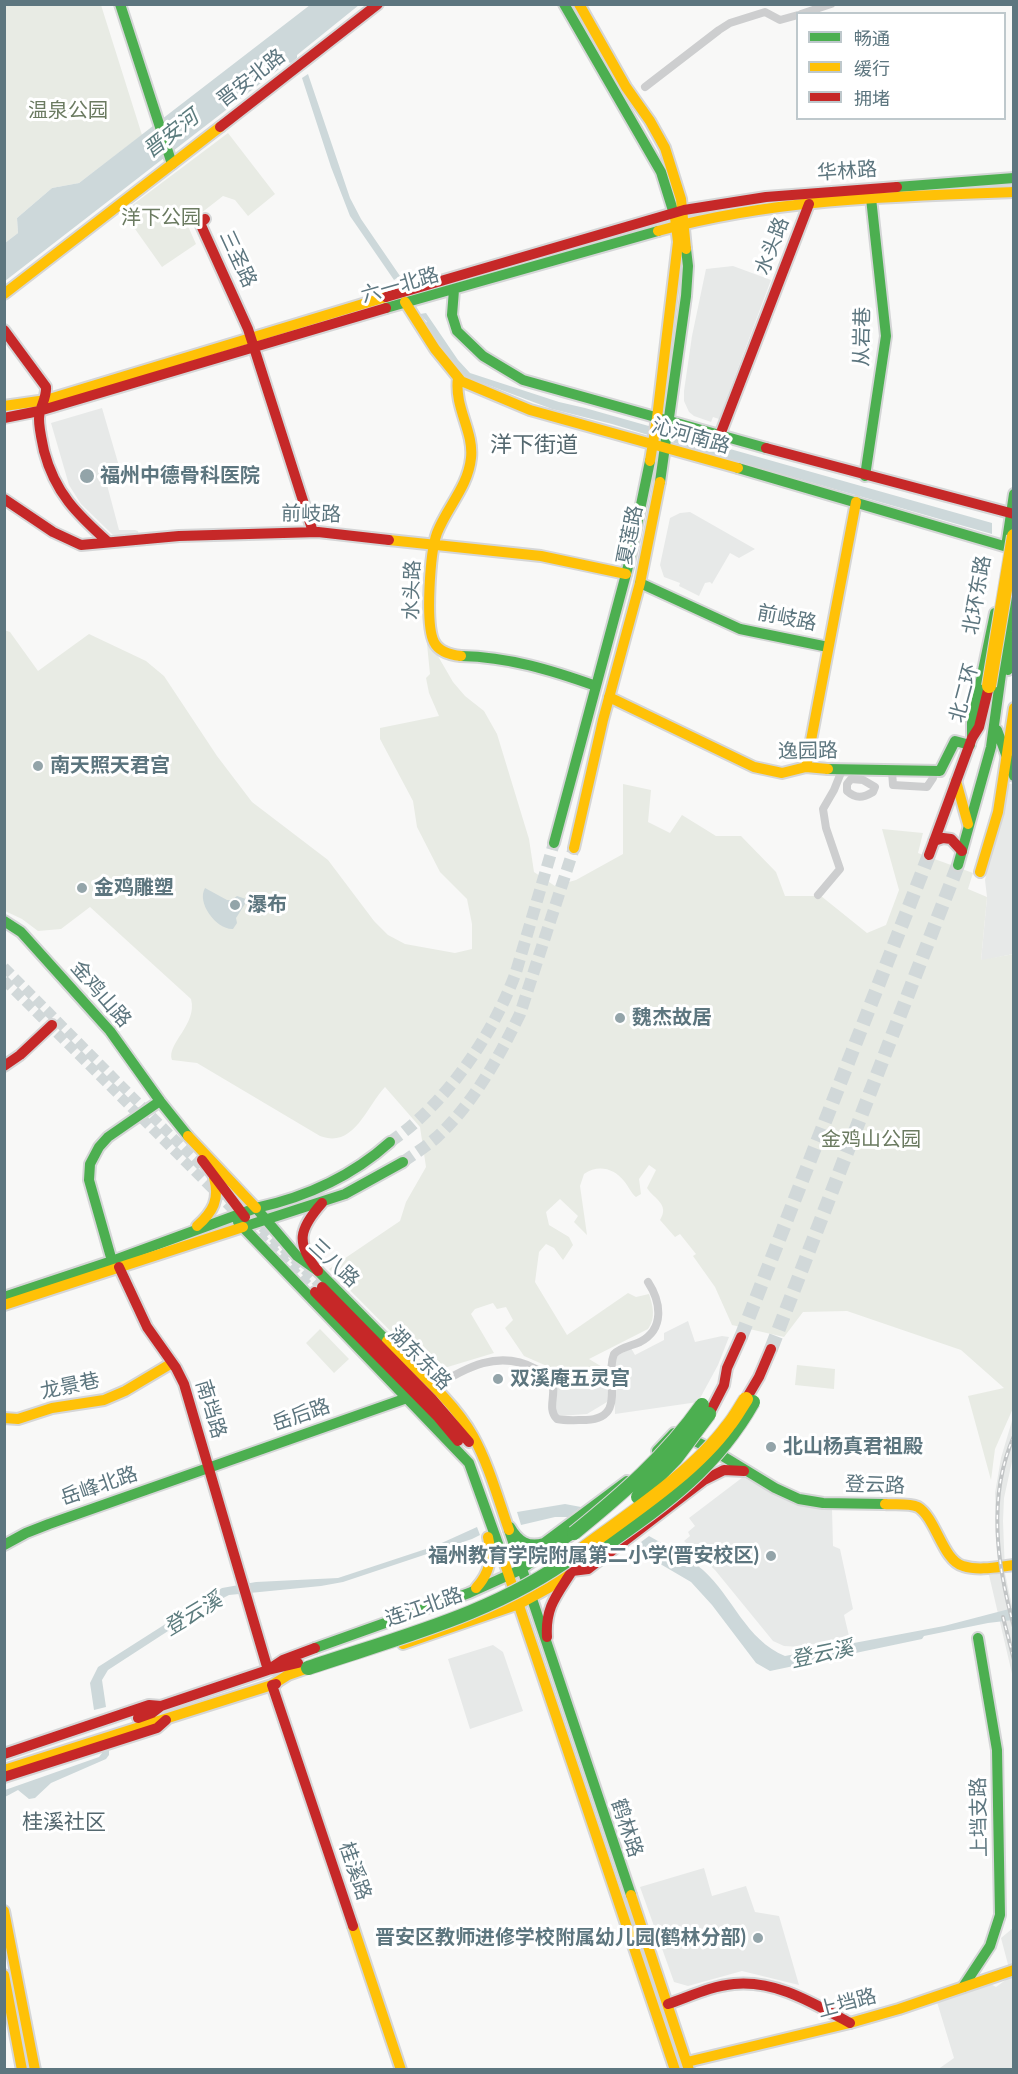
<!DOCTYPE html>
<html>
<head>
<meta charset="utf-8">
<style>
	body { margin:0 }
	#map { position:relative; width:1018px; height:2074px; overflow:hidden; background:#f8f8f7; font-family:Lato,"Noto Sans SC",sans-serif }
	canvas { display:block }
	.frame { position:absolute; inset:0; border:6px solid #5d767f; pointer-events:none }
	.legend { position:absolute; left:796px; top:12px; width:210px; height:108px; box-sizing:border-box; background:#fff; border:2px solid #bec8cc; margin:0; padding:8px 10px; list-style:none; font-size:18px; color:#5d767f }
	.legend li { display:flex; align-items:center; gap:12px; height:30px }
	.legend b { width:30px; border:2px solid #bec8cc }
</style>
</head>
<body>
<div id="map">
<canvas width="1018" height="2074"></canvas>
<div class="frame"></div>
<ul class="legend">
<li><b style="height:8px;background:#4caf50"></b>畅通</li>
<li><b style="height:8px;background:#ffc107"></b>缓行</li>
<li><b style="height:8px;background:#c62828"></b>拥堵</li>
</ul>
</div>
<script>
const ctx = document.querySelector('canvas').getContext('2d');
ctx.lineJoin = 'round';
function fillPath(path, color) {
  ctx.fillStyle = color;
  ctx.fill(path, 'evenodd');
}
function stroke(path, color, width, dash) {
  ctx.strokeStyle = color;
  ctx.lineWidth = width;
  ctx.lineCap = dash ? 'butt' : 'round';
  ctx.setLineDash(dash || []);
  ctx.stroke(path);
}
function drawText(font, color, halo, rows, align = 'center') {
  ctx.font = font + ' Lato,"Noto Sans SC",sans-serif';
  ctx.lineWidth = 6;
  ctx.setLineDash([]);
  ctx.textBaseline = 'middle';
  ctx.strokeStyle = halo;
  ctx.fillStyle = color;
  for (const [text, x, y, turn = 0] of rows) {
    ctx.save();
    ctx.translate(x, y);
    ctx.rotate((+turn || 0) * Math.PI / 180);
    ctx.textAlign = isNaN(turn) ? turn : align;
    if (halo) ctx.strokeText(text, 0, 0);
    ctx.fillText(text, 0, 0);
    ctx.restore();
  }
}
fillPath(new Path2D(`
	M 733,266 L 771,280 L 719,419 L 713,417 L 711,422 L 694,416 L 689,412 L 684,401 L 684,391 L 692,336 L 706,269 Z
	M 102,408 L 119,466 L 107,472 L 109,480 L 106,481 L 119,530 L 135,530 L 138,531 L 139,536 L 115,537 L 81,504 L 69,485 L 51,423 Z
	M 690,512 L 755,549 L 739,558 L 730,553 L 712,584 L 710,582 L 705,583 L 699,596 L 679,586 L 680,583 L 664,577 L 660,565 L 670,518 L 680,513 Z
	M 1013,783 L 1013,954 L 981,961 L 987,897 L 985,880 L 1006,785 Z
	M 688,1321 L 695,1342 L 722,1336 L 729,1337 L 718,1365 L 698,1402 L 615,1414 L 614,1364 L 617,1356 L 631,1348 L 635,1355 L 664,1340 L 664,1333 Z
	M 574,1367 L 591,1375 L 609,1371 L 610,1398 L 607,1402 L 587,1414 L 559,1416 L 555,1410 L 554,1369 Z
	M 1014,1414 L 1013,1457 L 1004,1498 L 1003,1521 L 1005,1573 L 1013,1611 L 1013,1678 L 989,1575 L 996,1574 L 998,1563 L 995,1493 L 1001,1458 Z
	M 743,1477 L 785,1500 L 812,1507 L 832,1509 L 833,1546 L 840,1549 L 853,1609 L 844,1615 L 849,1636 L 801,1647 L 784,1646 L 773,1641 L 715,1570 L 684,1541 L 690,1536 L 688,1532 L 695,1526 L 689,1518 Z
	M 493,1645 L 503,1652 L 523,1711 L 470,1729 L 448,1659 Z
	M 704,1868 L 712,1896 L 746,1886 L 755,1912 L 779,1916 L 799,1985 L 742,1971 L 688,1986 L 674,1982 L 640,1887 Z
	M 1013,1928 L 1013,2069 L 937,2070 L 954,2058 L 937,2002 L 943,1997 L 989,1983 L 996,1987 L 1011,1976 L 1001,1938 Z`), '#e7e9e8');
fillPath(new Path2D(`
	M 5,5 L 101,5 L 142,135 L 79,183 L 52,188 L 17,218 L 18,233 L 5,243 Z
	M 228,133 L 275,194 L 248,216 L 235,200 L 223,196 L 187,224 L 196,244 L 162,267 L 123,212 Z
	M 4,630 L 10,632 L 38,671 L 89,634 L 146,661 L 164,676 L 217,756 L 252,802 L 328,860 L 374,921 L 388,935 L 405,944 L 455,953 L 472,949 L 472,924 L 467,899 L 440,872 L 417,827 L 413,801 L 380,739 L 380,728 L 439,716 L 429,693 L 426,678 L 430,674 L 427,644 L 431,644 L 453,682 L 465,696 L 484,711 L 497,734 L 529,839 L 534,872 L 555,886 L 576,880 L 623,854 L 623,784 L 651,790 L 648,822 L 670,833 L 682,815 L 716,836 L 741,836 L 776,872 L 785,896 L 821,896 L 867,933 L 886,925 L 899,890 L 882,829 L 923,833 L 918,853 L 973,873 L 968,889 L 987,897 L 981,960 L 1014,954 L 1014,1406 L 995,1449 L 991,1480 L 968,1396 L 1004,1388 L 961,1350 L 847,1311 L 803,1312 L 784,1337 L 732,1325 L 715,1287 L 693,1256 L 696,1254 L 680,1234 L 675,1237 L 660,1220 C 670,1204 654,1199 647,1188 L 656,1170 L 649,1165 L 639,1179 L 641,1194 L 636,1197 C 631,1193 629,1187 624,1181 C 614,1168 598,1164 584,1174 L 580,1186 L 587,1235 L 574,1222 L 578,1216 L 560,1199 L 546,1212 L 549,1225 L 569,1237 L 573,1245 L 563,1260 L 554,1248 L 546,1244 L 539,1252 L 535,1282 L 567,1335 L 628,1293 L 636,1297 L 649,1294 C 653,1306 656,1318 648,1329 L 589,1359 L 609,1371 L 592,1379 L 591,1375 L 574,1367 L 567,1375 L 566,1372 L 558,1374 L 556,1370 L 524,1356 L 505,1328 L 513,1320 L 506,1307 L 497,1309 L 493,1303 L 475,1309 L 471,1314 L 494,1353 L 431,1372 L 329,1269 L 400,1221 L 406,1202 L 426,1167 L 420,1127 L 385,1087 C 366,1107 354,1149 320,1136 L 197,1063 L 172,1060 C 166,1044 198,1024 191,999 L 90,907 L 61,929 L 38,931 L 22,919 L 5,911 Z
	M 320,1329 L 349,1359 L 334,1373 L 306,1343 Z
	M 797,1365 L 835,1369 L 834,1389 L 795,1385 Z`), '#e8ebe4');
fillPath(new Path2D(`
	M 310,5 L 359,5 L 297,55 L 297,58 L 291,63 L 288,62 L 5,281 L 5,243 L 18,233 L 17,218 L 52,188 L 79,183 Z
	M 308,74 L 350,198 L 361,219 L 400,276 L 394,280 L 350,216 L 331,167 L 302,78 Z
	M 426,313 L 458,360 L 470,373 L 559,402 L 585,408 L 992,523 L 992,534 L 701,451 L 612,424 L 552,409 L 464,376 L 451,363 L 425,323 L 427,322 L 420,314 Z
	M 205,888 L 227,900 L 232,900 L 237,896 L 246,899 L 245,904 L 236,918 L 237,923 L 233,929 C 217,930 196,903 205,888 Z
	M 565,1504 L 581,1507 L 568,1517 L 555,1517 L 521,1525 L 517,1512 Z
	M 477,1527 L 480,1535 L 472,1539 L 343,1582 L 321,1586 L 229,1595 L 202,1609 L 108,1670 L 102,1680 L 106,1707 L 94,1710 L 90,1683 L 98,1667 L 222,1588 L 256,1582 L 338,1578 L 435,1546 Z
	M 649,1536 C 668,1547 687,1556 703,1570 C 733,1597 746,1640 785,1656 L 944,1626 L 1013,1608 L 1013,1620 L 988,1623 L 924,1636 L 922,1639 L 770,1671 L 756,1663 L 712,1605 L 691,1582 L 633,1548 Z
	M 101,1748 L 109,1748 L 109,1755 L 106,1759 L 51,1783 L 35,1798 L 29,1799 L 18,1790 L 5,1797 L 5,1790 L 99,1757 L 102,1753 Z`), '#cdd8da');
stroke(new Path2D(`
	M 4,967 L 207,1172
	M 4,980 L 315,1292
	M 241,1206 L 322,1287`), '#d1d8d9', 10, [10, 5]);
stroke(new Path2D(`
	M 390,1142 C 446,1104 493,1035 516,972 L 554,843
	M 403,1162 C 414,1154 427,1146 437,1137 C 473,1104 499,1057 520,1014 L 574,848`), '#d1d8d9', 12, [12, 6]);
stroke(new Path2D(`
	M 741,1337 L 929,855
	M 771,1349 L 958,865`), '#d1d8d9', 14, [14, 7]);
const fast = new Path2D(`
	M 120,4 L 172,164
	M 564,4 L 661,172 L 675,217
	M 897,187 L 1014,178
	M 454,290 L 452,315 L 457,331 L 483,356 L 523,380 L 766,448
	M 386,308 L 658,231
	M 738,468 L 1014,549
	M 865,476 L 886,336 L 871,198
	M 660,482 L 686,296 L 688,266 L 686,249
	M 1006,547 L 1014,494
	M 640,583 L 740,629 L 828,647
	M 461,656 C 509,657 551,670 596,686
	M 1008,670 L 1014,636
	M 997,730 L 1014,776
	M 972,738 L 972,723 L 995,613
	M 828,769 L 940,771 L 955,741 L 970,745
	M 554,843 L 629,563 L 650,461
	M 958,865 L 991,747 L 1014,579
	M 4,921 L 21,932 L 110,1031 L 160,1101 L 188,1136
	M 256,1208 C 307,1197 351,1177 390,1142
	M 238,1222 L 469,1463 L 502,1555
	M 243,1227 L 345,1194 L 403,1162
	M 112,1261 L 89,1180 L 90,1164 L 99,1147 L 108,1137 L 160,1101
	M 4,1297 L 112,1261 L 256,1208 L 297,1256 L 318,1271 L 387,1341
	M 657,1451 L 674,1433 L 679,1433 L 711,1449 L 775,1488 L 799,1499 L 823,1503 L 885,1504
	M 510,1527 C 518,1541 528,1548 544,1543 L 627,1481
	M 509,1530 L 631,1895
	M 4,1545 L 26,1533 L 49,1524 L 407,1398
	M 315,1648 L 469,1593 L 520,1570 L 574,1533
	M 963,1987 L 990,1946 L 1000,1915 L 997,1750 L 978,1638`);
const slow = new Path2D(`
	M 579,4 L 626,87 L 650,121 L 665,148 L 681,199 L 686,249
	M 658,231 C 774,199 895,196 1014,192
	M 4,294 L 220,127
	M 405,302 L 435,349 L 461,381 L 530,410 L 738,468
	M 458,378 C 454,408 474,431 471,458 C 468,487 447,507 437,533 C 430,552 425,624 434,642 C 439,652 451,655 461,656
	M 4,406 L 46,400 L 386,297
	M 650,461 L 657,418 L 678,242 L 675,217
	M 389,540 L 541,556 L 626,574
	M 609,697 L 754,767 L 782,773 L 806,767 L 828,769
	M 806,767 L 856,502
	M 956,781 L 968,824
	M 574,848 L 603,720 L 640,583 L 660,482
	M 980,872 L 998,812 L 1014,708
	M 188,1136 L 256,1208
	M 197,1226 C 213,1212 220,1199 214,1178
	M 4,1305 L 243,1227
	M 387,1341 C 415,1369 454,1401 473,1436 C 489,1465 498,1499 509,1530
	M 4,1418 L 18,1419 L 52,1408 L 104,1400 L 125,1391 L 172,1363
	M 885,1504 C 895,1505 909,1503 918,1507 C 936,1518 943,1561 963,1566 C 979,1571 997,1567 1014,1565
	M 502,1555 L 675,2070
	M 476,1588 C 490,1573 493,1557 488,1537
	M 403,1644 L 519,1604 L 550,1587 L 593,1554
	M 4,1770 L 272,1685 L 288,1675 L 308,1668
	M 631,1895 L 689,2070
	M 4,1911 L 35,2070
	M 353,1926 L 401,2070
	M 4,1975 L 22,2070
	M 687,2062 L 850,2023 L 899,2009 L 1014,1970`);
const jam = new Path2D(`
	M 220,127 L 378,4
	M 205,219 L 200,223 L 248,329 L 313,532
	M 386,297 L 684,210 L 766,197 L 897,187
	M 4,330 L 46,387 C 47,399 39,407 39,419 C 39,429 42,441 44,451 C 55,493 77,514 108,542
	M 4,418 L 39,411 L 386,308
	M 720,435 L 809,204
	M 766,448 L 1014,514
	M 4,499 L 53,532 L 81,545 L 179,536 L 318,532 L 389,540
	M 934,841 L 943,838 L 951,839 L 962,851
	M 929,855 L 972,738 L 979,727 L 989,686
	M 4,1066 L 20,1055 L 52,1025
	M 202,1160 L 245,1217
	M 119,1267 L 147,1327 L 176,1368 L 184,1384 L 268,1670 L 283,1660 L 315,1648
	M 318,1271 C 295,1243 299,1229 322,1203
	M 322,1287 L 432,1399 L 469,1442
	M 315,1292 L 438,1417 L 458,1441
	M 746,1399 L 759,1377 L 771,1349
	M 709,1414 L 724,1385 L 727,1368 L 741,1337
	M 547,1637 C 545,1607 557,1595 572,1571 L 588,1569 L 704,1480 L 724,1470 L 744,1471
	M 276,1684 L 272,1685 L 353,1926
	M 138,1718 L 152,1713 L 161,1706 L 268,1670 L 298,1663
	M 4,1754 L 149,1705 L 161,1706
	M 4,1777 L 157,1728 L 166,1720
	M 668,2004 C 689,1997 711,1986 734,1984 C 777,1980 814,2004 850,2023`);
stroke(fast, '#d5d6d7', 14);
stroke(slow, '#d5d6d7', 14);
stroke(jam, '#d5d6d7', 14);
stroke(new Path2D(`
	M 801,14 L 831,4
	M 645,87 L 719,30 L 730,23 L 765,12 L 780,20 L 798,15
	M 892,771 L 893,785 L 927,787 L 933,778 L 932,772
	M 851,779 L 863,780 L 875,787 L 873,792 C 863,798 856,799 847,791 L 847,784 Z
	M 818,895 L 840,869 L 826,828 L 823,809 L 834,790 L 842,770
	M 433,1388 C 466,1367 499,1349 536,1369 C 542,1372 548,1374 551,1380 C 558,1393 546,1408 557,1419 C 566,1421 577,1420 586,1420 C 628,1418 604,1379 614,1354 C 621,1347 631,1346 640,1342 C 665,1329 661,1302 648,1282`), '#cdcecf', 8);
stroke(fast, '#4caf50', 10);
stroke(slow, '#ffc107', 10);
stroke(jam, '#c62828', 10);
const rail = new Path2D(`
	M 1014,1436 C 987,1497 997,1565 1014,1627
	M 1003,1617 L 1014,1660`);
stroke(rail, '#c2c5c6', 4);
stroke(rail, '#fff', 1.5, [4.5]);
const fastBridge = new Path2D(`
	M 638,1497 L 676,1458 L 709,1414
	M 574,1533 C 622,1494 666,1456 702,1405
	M 593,1554 C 658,1508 713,1473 753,1402
	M 308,1668 C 400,1637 497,1613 576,1554`);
const slowBridge = new Path2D(`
	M 989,686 L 1014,536
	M 576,1554 C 625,1517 692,1475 728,1426 C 735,1418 740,1408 746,1399`);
stroke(fastBridge, '#d4d5d5', 16, []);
stroke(slowBridge, '#d4d5d5', 16, []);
stroke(fastBridge, '#4caf50', 14);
stroke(slowBridge, '#ffc107', 14);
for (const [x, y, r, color] of [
	[87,476,8,"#93a4a9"],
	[38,766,6,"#93a4a9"],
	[82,888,6,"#93a4a9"],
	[235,905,6,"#93a4a9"],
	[620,1018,6,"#93a4a9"],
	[498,1379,6,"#93a4a9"],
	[771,1447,6,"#93a4a9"],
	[771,1556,6,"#93a4a9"],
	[758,1938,6,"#93a4a9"]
]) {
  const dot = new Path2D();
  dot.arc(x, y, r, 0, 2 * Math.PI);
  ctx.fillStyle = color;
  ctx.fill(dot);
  stroke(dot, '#fff', 2);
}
drawText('20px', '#5d767f', '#fff', [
	["晋安北路",251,78,-38],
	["华林路",847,171,-4],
	["水头路",772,246,-69],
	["三圣路",238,259,65],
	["六一北路",400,285,-16],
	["从岩巷",862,337,-89],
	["沁河南路",691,436,16],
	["前岐路",311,514,1],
	["夏莲路",630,535,-79],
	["水头路",412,590,-88],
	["北环东路",977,595,-80],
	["前岐路",787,618,11],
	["北二环",964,693,-75],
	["逸园路",808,751,-1],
	["金鸡山路",101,994,49],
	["三八路",334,1263,43],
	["湖东东路",420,1358,45],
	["龙景巷",70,1386,-12],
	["南垱路",211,1409,73],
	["岳后路",301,1415,-19],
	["登云路",875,1485,2],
	["岳峰北路",99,1486,-19],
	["连江北路",424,1607,-19],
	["上垱支路",979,1817,-91],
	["鹤林路",627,1828,72],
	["桂溪路",355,1871,71],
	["上垱路",847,2003,-15]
]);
drawText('20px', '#6b7b61', '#fff', [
	["温泉公园",68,111],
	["洋下公园",161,218],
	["金鸡山公园",871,1140]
]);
drawText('bold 20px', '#5d767f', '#fff', [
	["福州中德骨科医院",100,476],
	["南天照天君宫",50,766],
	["金鸡雕塑",94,888],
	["瀑布",247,905],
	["魏杰故居",632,1018],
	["双溪庵五灵宫",510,1379],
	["北山杨真君祖殿",783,1447],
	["福州教育学院附属第二小学(晋安校区)",759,1556,"right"],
	["晋安区教师进修学校附属幼儿园(鹤林分部)",746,1938,"right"]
], 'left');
drawText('italic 21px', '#5c7c7e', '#fff', [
	["晋安河",171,134,-38],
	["登云溪",193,1614,-31],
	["登云溪",822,1654,-12]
]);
drawText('21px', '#54686f', '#fff', [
	["桂溪社区",64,1822]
]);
drawText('22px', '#54686f', '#fff', [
	["洋下街道",534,445]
]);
</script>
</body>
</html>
